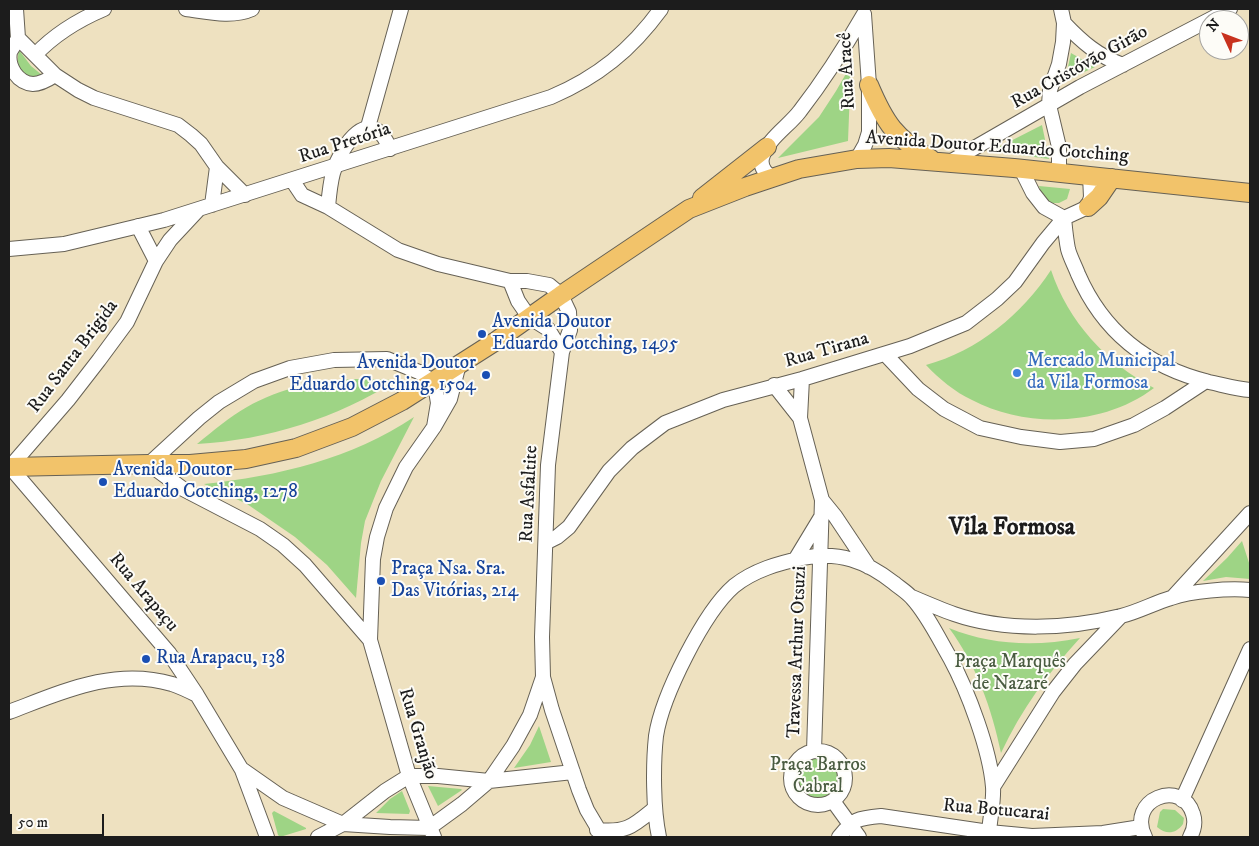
<!DOCTYPE html>
<html>
<head>
<meta charset="utf-8">
<style>
	body { margin:0 }
	#map { position:relative; width:1259px; height:846px; overflow:hidden; background:#eee1c0; font-family:"IM FELL DW Pica",serif }
	canvas { display:block }
	.frame { position:absolute; inset:0; border:10px solid #1c1c1c; pointer-events:none }
	.north { position:absolute; left:1199px; top:10px; width:50px; height:50px; box-sizing:border-box; background:#fdfcf7; border:1px solid #a3a29f; border-radius:50%; rotate:313deg; font-size:14px; font-weight:700; line-height:20px; text-align:center; color:#1c1c1c }
	.north::after { content:''; display:block; margin:auto; width:18px; height:22px; background:#c8321e; clip-path:polygon(50% 0,100% 100%,50% 72%,0 100%) }
	.scale { position:absolute; left:10px; top:814px; width:94px; height:22px; box-sizing:border-box; border:2px solid #1c1c1c; border-top:0; padding-left:6px; font-size:15px; line-height:18px; white-space:nowrap; color:#1c1c1c; -webkit-text-stroke:4px #fdfcf7; paint-order:stroke }
</style>
</head>
<body>
<div id="map">
<canvas width="1259" height="846"></canvas>
<div class="frame"></div>
<div class="north">N</div>
<div class="scale">50 m</div>
</div>
<script>
const ctx = document.querySelector('canvas').getContext('2d');
ctx.lineJoin = 'round';
function fillPath(path, color) {
  ctx.fillStyle = color;
  ctx.fill(path, 'evenodd');
}
function stroke(path, color, width, dash) {
  ctx.strokeStyle = color;
  ctx.lineWidth = width;
  ctx.lineCap = dash ? 'butt' : 'round';
  ctx.setLineDash(dash || []);
  ctx.stroke(path);
}
function drawText(font, color, halo, rows, align = 'center') {
  ctx.font = font + ' "IM FELL DW Pica",serif';
  ctx.lineWidth = 4;
  ctx.setLineDash([]);
  ctx.textBaseline = 'middle';
  ctx.strokeStyle = halo;
  ctx.fillStyle = color;
  for (const [text, x, y, turn = 0] of rows) {
    ctx.save();
    ctx.translate(x, y);
    ctx.rotate((+turn || 0) * Math.PI / 180);
    ctx.textAlign = isNaN(turn) ? turn : align;
    if (halo) ctx.strokeText(text, 0, 0);
    ctx.fillText(text, 0, 0);
    ctx.restore();
  }
}
fillPath(new Path2D(`
	M 19,50 L 31,66 L 42,75 C 22,80 15,68 19,50 Z
	M 1071,53 L 1095,67 L 1065,81 Z
	M 851,65 L 848,141 L 778,158 L 819,117 L 836,91 Z
	M 1042,125 L 1049,159 L 991,151 Z
	M 1039,186 L 1070,189 L 1067,199 L 1059,203 L 1050,203 L 1042,196 Z
	M 1051,270 C 1068,321 1106,363 1154,388 C 1104,426 1027,429 972,400 C 955,392 939,379 926,365 C 978,351 1022,314 1051,270 Z
	M 356,379 L 397,380 C 337,418 268,440 197,444 C 213,431 229,417 247,407 C 280,388 319,380 356,379 Z
	M 414,417 L 381,481 L 365,521 L 361,543 L 356,598 L 327,565 L 295,537 L 247,504 L 204,484 C 278,476 352,459 414,417 Z
	M 1242,541 L 1250,566 L 1250,579 L 1226,577 L 1203,581 L 1227,558 Z
	M 949,628 C 990,645 1036,647 1080,638 C 1048,673 1021,710 1001,753 C 992,709 976,664 949,628 Z
	M 539,726 L 551,762 L 514,768 L 530,745 Z
	M796 777a22 22 0 1 1 44 0a22 22 0 1 1-44 0Z
	M 428,786 L 461,789 L 462,790 L 438,806 Z
	M 402,791 L 410,811 L 409,814 L 376,813 L 390,799 Z
	M 1163,809 L 1175,810 L 1184,818 L 1183,824 C 1176,834 1166,835 1157,827 L 1160,812 Z
	M 274,811 L 306,828 L 306,829 L 280,837 L 278,835 L 272,813 Z`), '#9ed485');
const minor = new Path2D(`
	M 16,9 L 18,38 L 55,75 L 78,90 L 94,98 L 178,125 L 191,135 L 201,144 L 217,167 L 245,195
	M 186,9 C 208,12 232,18 252,9
	M 1064,23 C 1082,42 1098,56 1123,65
	M 18,38 C 16,43 12,48 10,52 C 7,67 18,83 33,84 C 41,84 49,79 55,75
	M 35,55 C 54,35 78,20 104,9
	M 368,127 L 401,9
	M 857,159 L 865,145 L 869,132 L 869,85 L 864,14
	M 950,162 L 1080,87 L 1230,9
	M 1021,169 L 1033,193 L 1044,207 L 1064,218
	M 1059,173 L 1059,147 L 1049,105 L 1050,90 L 1059,64 L 1063,42 L 1064,23 L 1061,9
	M 772,177 C 765,173 760,167 762,158 C 767,139 789,126 800,111 C 824,80 845,47 864,14
	M 292,180 L 302,195 L 328,207 L 398,250 L 438,264 L 510,281 L 527,281 L 549,285 L 561,295 L 569,312 L 570,330 L 562,352 L 548,465 L 542,637 L 543,677 L 552,710 L 579,790 L 587,810 L 603,837
	M 212,205 L 217,167
	M 328,207 C 329,196 330,184 333,173 C 341,145 371,102 390,149
	M 198,210 L 170,240 L 156,261 L 127,322 L 99,360 L 68,400 L 10,467 L 169,653 L 197,695 L 242,770 L 267,837
	M 1064,218 C 1065,228 1066,239 1068,249 C 1070,257 1075,266 1078,274 C 1103,332 1148,367 1209,382 C 1223,385 1236,389 1250,390
	M 138,226 L 156,261
	M 9,249 L 64,244 L 164,220 L 551,97 C 598,77 631,50 661,9
	M 510,281 L 518,301 L 529,317 L 548,329 L 562,352
	M 885,354 L 918,389 L 944,409 L 980,428 L 1021,437 L 1060,442 L 1094,439 L 1134,425 L 1165,408 L 1206,381
	M 802,379 L 800,418 L 822,500 L 814,751
	M 774,385 L 800,418
	M 822,500 L 835,516 L 869,567
	M 547,542 L 557,537 L 569,527 L 609,471 L 632,448 L 665,423 L 723,400 L 802,379 L 910,346 L 966,323 L 997,299 L 1015,282 L 1043,243 L 1064,218 L 1088,207 L 1091,197 L 1090,176
	M 795,560 L 821,517
	M 912,597 C 926,603 940,609 954,614 C 1006,632 1068,629 1121,616 C 1138,612 1154,603 1171,598 C 1192,591 1228,588 1250,590
	M 1173,597 L 1250,513
	M 370,640 L 305,565 L 283,545 L 260,529 L 183,489 L 149,464 L 199,418 L 219,402 L 254,381 L 290,368 L 334,360 L 387,359 L 419,372 L 432,381 L 436,391 L 438,403 L 434,427
	M 9,712 C 62,692 114,667 172,684 C 181,687 189,691 197,695
	M791 778a27 27 0 1 1 54 0a27 27 0 1 1-54 0Z
	M 243,770 L 283,798 L 343,824 L 390,827 L 429,828 L 462,804 L 489,781 L 513,746 L 530,715 L 543,677
	M 993,787 L 1053,692 L 1075,664 L 1121,616
	M 1182,800 L 1250,649
	M 833,801 L 859,837
	M 597,830 C 627,833 633,826 655,808
	M 318,837 L 343,824 L 385,791 L 409,776 L 438,776 L 489,781 L 573,772
	M 434,837 L 409,776 L 370,640 L 373,559 L 377,537 L 386,508 L 406,467 L 434,427 L 450,399 L 459,364
	M 659,837 C 653,809 653,764 656,736 C 662,696 704,612 734,586 C 754,570 779,563 803,558 C 839,551 866,561 894,583 C 900,588 907,592 912,598 C 927,614 939,639 950,658 C 968,691 990,750 993,787 C 994,801 990,818 989,832
	M 839,837 C 853,819 858,818 881,816 L 989,832 L 1032,836 L 1103,833 L 1141,827
	M 1145,837 C 1126,799 1182,778 1193,814 C 1196,823 1194,830 1190,837`);
const major = new Path2D(`
	M 869,85 C 885,123 895,138 931,159
	M 702,198 L 767,147
	M 1088,207 L 1099,197 L 1112,178
	M 9,467 L 149,464 L 190,464 L 246,459 L 296,448 L 352,427 L 402,401 L 496,341 L 561,295 L 689,209 L 745,187 L 799,169 L 857,159 L 889,158 L 1014,168 L 1250,193`);
stroke(minor, '#666155', 16);
stroke(major, '#666155', 20);
stroke(minor, '#fff', 14);
stroke(major, '#f2c36a', 18);
for (const [x, y, r, color] of [
	[482,334,5,"#1a4fb4"],
	[1017,373,5,"#3f7fe0"],
	[486,375,5,"#1a4fb4"],
	[103,482,5,"#1a4fb4"],
	[381,581,5,"#1a4fb4"],
	[146,659,5,"#1a4fb4"]
]) {
  const dot = new Path2D();
  dot.arc(x, y, r, 0, 2 * Math.PI);
  ctx.fillStyle = color;
  ctx.fill(dot);
  stroke(dot, '#fdfcf7', 2);
}
drawText('19px', '#1c1c1c', '#fdfcf7', [
	["Rua Cristóvão Girão",1080,68,-29],
	["Rua Aracê",848,71,-93],
	["Rua Pretória",345,144,-18],
	["Avenida Doutor Eduardo Cotching",997,148,4],
	["Rua Tirana",827,351,-16],
	["Rua Santa Brigida",74,357,-53],
	["Rua Asfaltite",530,494,-87],
	["Rua Arapaçu",143,593,50],
	["Travessa Arthur Otsuzi",798,652,-88],
	["Rua Granjão",417,734,73],
	["Rua Botucarai",996,811,5]
]);
drawText('19px', '#164399', '#fdfcf7', [
	["Avenida Doutor",492,323],
	["Eduardo Cotching, 1495",492,345],
	["Avenida Doutor",476,364,"right"],
	["Eduardo Cotching, 1504",476,386,"right"],
	["Avenida Doutor",113,471],
	["Eduardo Cotching, 1278",113,493],
	["Praça Nsa. Sra.",391,570],
	["Das Vitórias, 214",391,592],
	["Rua Arapacu, 138",156,659]
], 'left');
drawText('19px', '#366cbe', '#fdfcf7', [
	["Mercado Municipal",1027,362],
	["da Vila Formosa",1027,384]
], 'left');
drawText('19px', '#4a5c41', '#fdfcf7', [
	["Praça Marquês",1010,663],
	["de Nazaré",1010,685],
	["Praça Barros",818,766],
	["Cabral",818,788]
]);
drawText('bold 24px', '#1c1c1c', '#fdfcf7', [
	["Vila Formosa",1012,529]
]);
</script>
</body>
</html>
